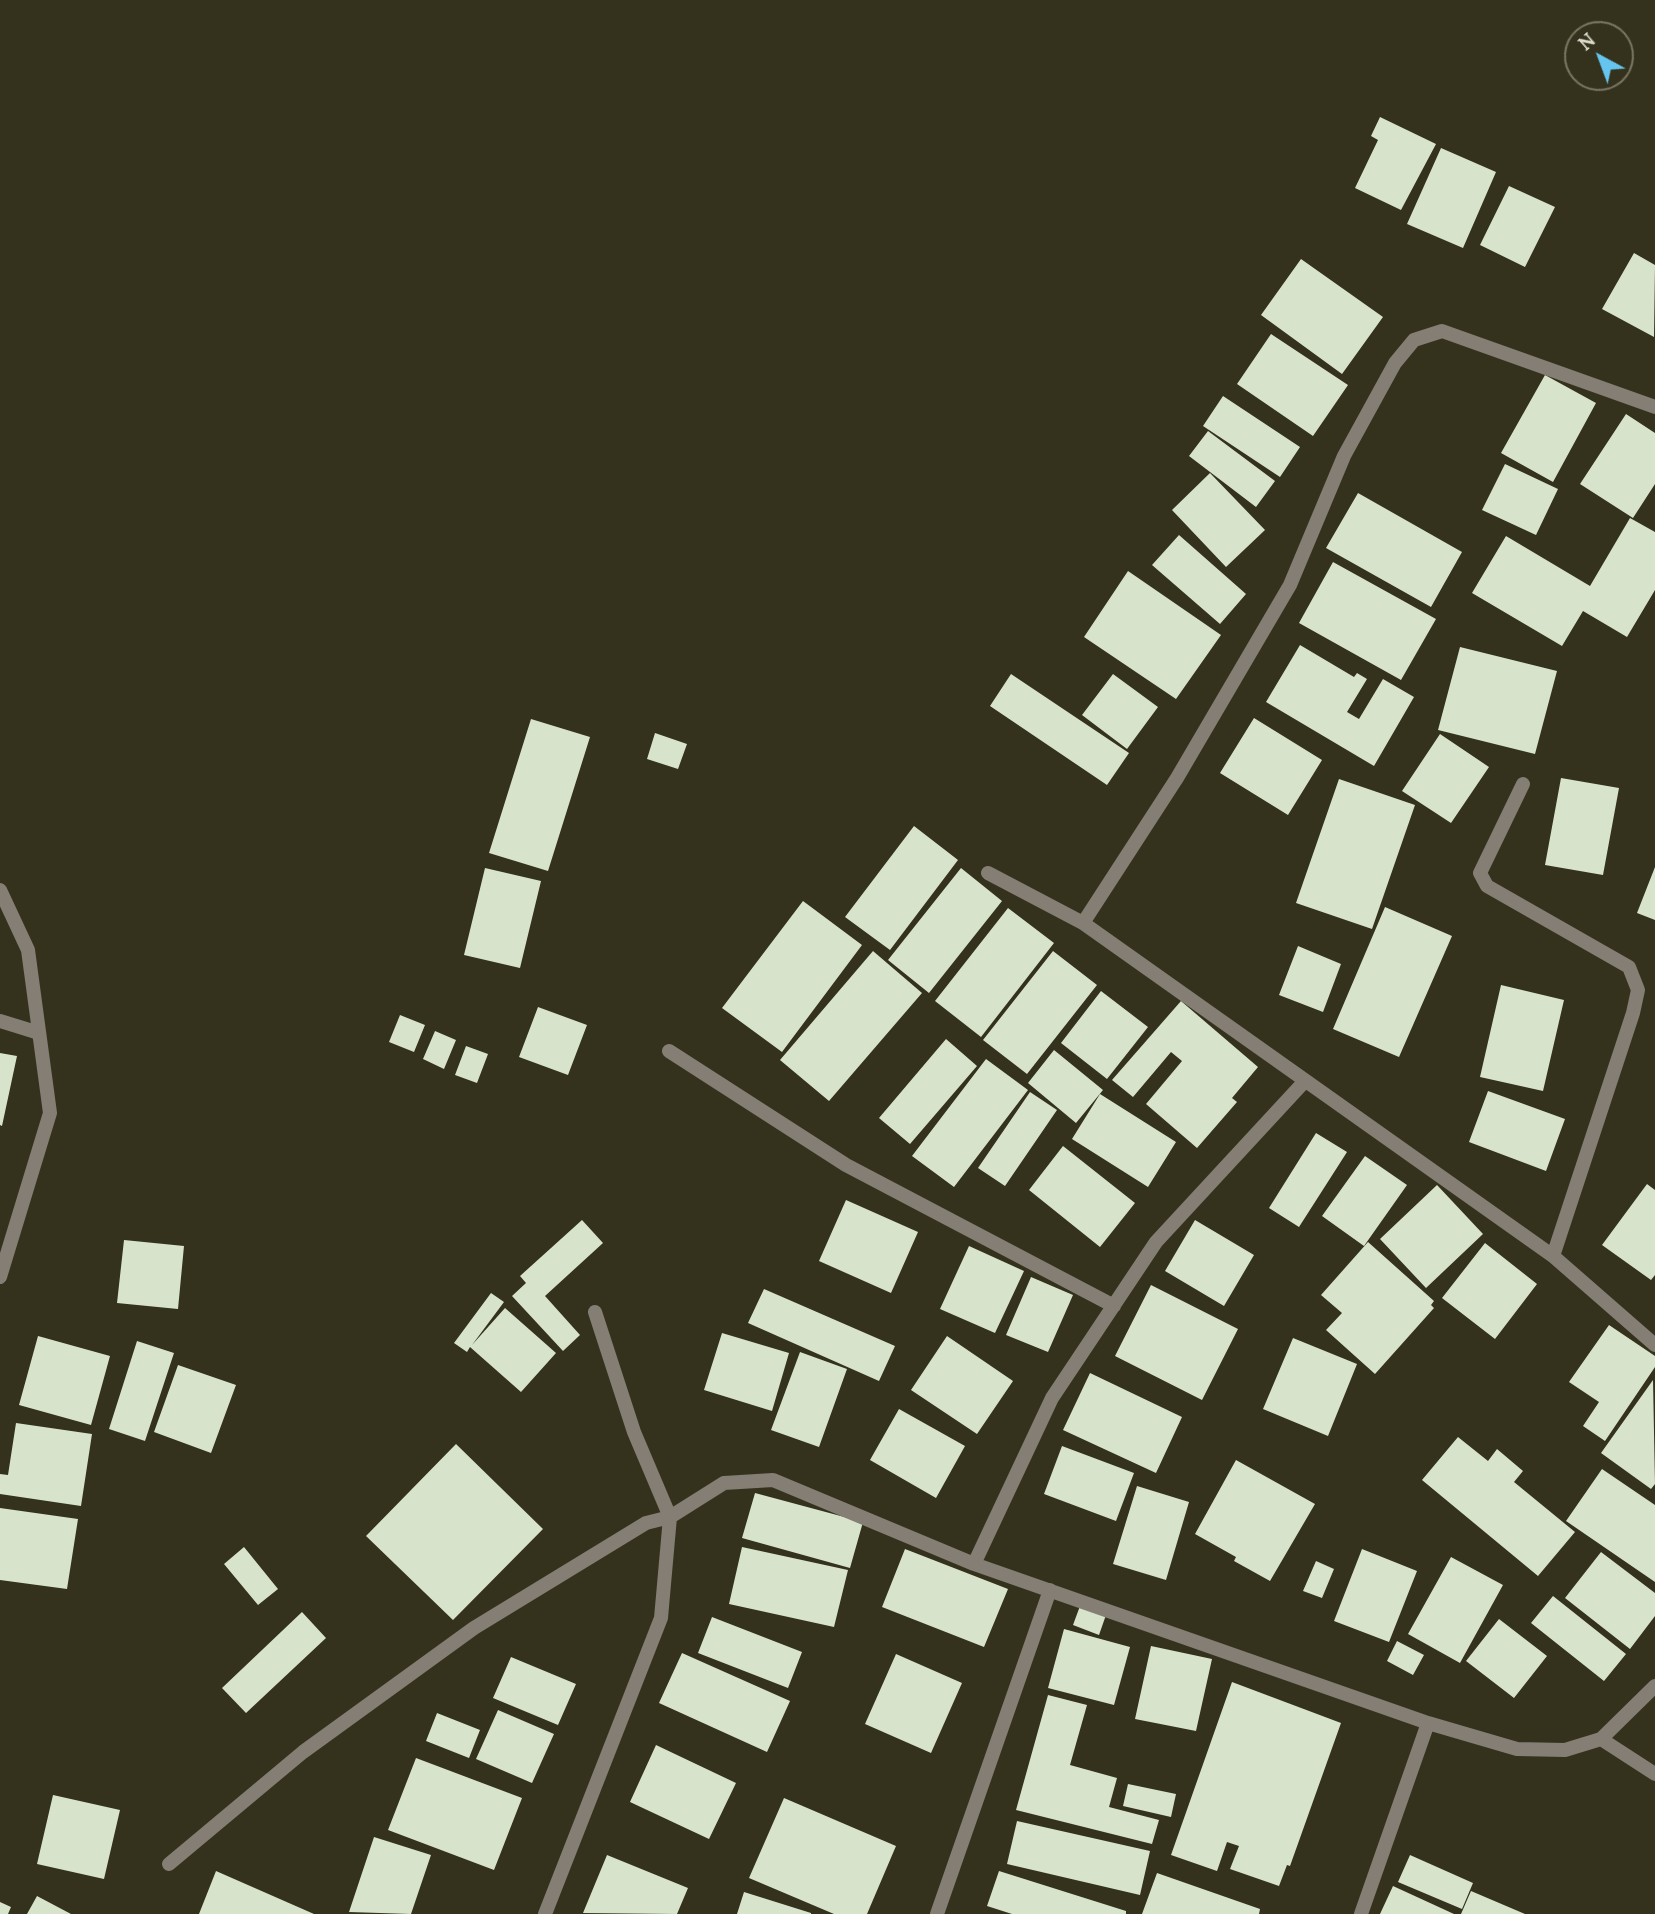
<!DOCTYPE html>
<html>
<head>
<meta charset="utf-8">
<style>
	body { margin:0 }
	#map { position:relative; width:1655px; height:1914px; overflow:hidden; background:#34321c; font-family:Lora,serif }
	canvas { display:block }
	.north { position:absolute; left:1564px; top:21px; width:70px; height:70px; box-sizing:border-box; background:#34321c; border:2px solid #787663; border-radius:50%; rotate:319deg; font-size:19px; font-weight:700; line-height:28px; text-align:center; color:#dddcce }
	.north::after { content:''; display:block; margin:auto; width:24px; height:32px; background:#65c5ef; clip-path:polygon(50% 0,100% 100%,50% 72%,0 100%) }
</style>
</head>
<body>
<div id="map">
<canvas width="1655" height="1914"></canvas>
<div class="north">N</div>
</div>
<script>
const ctx = document.querySelector('canvas').getContext('2d');
ctx.lineJoin = 'round';
function fillPath(path, color) {
  ctx.fillStyle = color;
  ctx.fill(path, 'evenodd');
}
function stroke(path, color, width, dash) {
  ctx.strokeStyle = color;
  ctx.lineWidth = width;
  ctx.lineCap = dash ? 'butt' : 'round';
  ctx.setLineDash(dash || []);
  ctx.stroke(path);
}
fillPath(new Path2D(`
	M 1380,117 L 1436,144 L 1401,210 L 1355,188 L 1378,140 L 1371,136 Z
	M 1441,148 L 1496,172 L 1463,248 L 1407,224 Z
	M 1509,186 L 1555,207 L 1525,267 L 1480,245 Z
	M 1634,253 L 1655,265 L 1654,337 L 1602,309 Z
	M 1301,259 L 1383,317 L 1342,374 L 1261,315 Z
	M 1271,334 L 1348,385 L 1313,436 L 1237,384 Z
	M 1545,375 L 1596,403 L 1553,482 L 1501,453 Z
	M 1223,396 L 1300,447 L 1280,477 L 1203,426 Z
	M 1626,414 L 1655,433 L 1655,484 L 1633,518 L 1580,484 Z
	M 1208,431 L 1275,481 L 1256,507 L 1189,456 Z
	M 1505,464 L 1558,489 L 1536,535 L 1482,510 Z
	M 1210,473 L 1265,530 L 1226,567 L 1172,510 Z
	M 1358,493 L 1462,552 L 1431,607 L 1326,548 Z
	M 1630,518 L 1655,532 L 1655,590 L 1627,637 L 1583,611 L 1562,646 L 1472,593 L 1506,536 L 1590,586 Z
	M 1179,535 L 1246,594 L 1220,624 L 1152,565 Z
	M 1333,562 L 1436,619 L 1401,680 L 1299,623 Z
	M 1128,571 L 1221,635 L 1176,699 L 1084,637 Z
	M 1300,645 L 1354,677 L 1357,673 L 1367,679 L 1347,712 L 1359,719 L 1383,679 L 1414,697 L 1374,766 L 1266,702 Z
	M 1460,647 L 1557,671 L 1535,754 L 1438,730 Z
	M 1011,674 L 1129,753 L 1107,785 L 990,706 Z
	M 1113,674 L 1158,707 L 1127,749 L 1082,715 Z
	M 1254,718 L 1322,760 L 1288,815 L 1220,773 Z
	M 531,719 L 590,737 L 548,871 L 489,853 Z
	M 655,733 L 687,744 L 678,769 L 647,759 Z
	M 1440,734 L 1489,767 L 1451,823 L 1402,791 Z
	M 1561,778 L 1619,788 L 1603,875 L 1545,865 Z
	M 1339,779 L 1415,805 L 1372,929 L 1296,903 Z
	M 914,826 L 958,860 L 890,950 L 845,917 Z
	M 1655,867 L 1655,920 L 1637,913 Z
	M 485,868 L 541,881 L 520,968 L 464,955 Z
	M 961,868 L 1002,901 L 929,993 L 888,960 Z
	M 803,901 L 862,945 L 782,1052 L 722,1008 Z
	M 1385,907 L 1452,936 L 1399,1057 L 1333,1029 Z
	M 1008,908 L 1054,943 L 981,1037 L 935,1001 Z
	M 1298,946 L 1341,964 L 1323,1012 L 1279,995 Z
	M 873,951 L 922,993 L 829,1101 L 780,1060 Z
	M 1053,951 L 1097,985 L 1027,1074 L 983,1040 Z
	M 1501,985 L 1564,1000 L 1543,1091 L 1480,1077 Z
	M 1101,991 L 1148,1027 L 1107,1079 L 1061,1043 Z
	M 1181,1001 L 1258,1067 L 1232,1098 L 1237,1102 L 1197,1148 L 1146,1104 L 1182,1061 L 1171,1052 L 1133,1097 L 1112,1080 Z
	M 538,1007 L 587,1025 L 568,1075 L 519,1057 Z
	M 400,1015 L 425,1025 L 414,1052 L 389,1042 Z
	M 435,1031 L 456,1040 L 444,1069 L 423,1059 Z
	M 946,1039 L 977,1066 L 910,1144 L 879,1118 Z
	M 466,1046 L 488,1054 L 477,1083 L 455,1075 Z
	M 1054,1050 L 1103,1090 L 1076,1123 L 1028,1083 Z
	M 0,1053 L 17,1056 L 2,1126 L 0,1125 Z
	M 986,1059 L 1028,1090 L 954,1187 L 912,1156 Z
	M 1488,1091 L 1565,1119 L 1546,1171 L 1469,1142 Z
	M 1030,1092 L 1057,1110 L 1005,1186 L 978,1168 Z
	M 1100,1094 L 1176,1142 L 1148,1187 L 1072,1139 Z
	M 1316,1133 L 1347,1152 L 1299,1227 L 1269,1208 Z
	M 1063,1146 L 1135,1203 L 1100,1247 L 1029,1190 Z
	M 1365,1156 L 1407,1185 L 1364,1246 L 1322,1216 Z
	M 1647,1184 L 1655,1190 L 1655,1275 L 1651,1280 L 1602,1245 Z
	M 1437,1185 L 1483,1234 L 1426,1288 L 1380,1239 Z
	M 846,1200 L 918,1232 L 891,1293 L 819,1261 Z
	M 582,1220 L 603,1243 L 545,1296 L 580,1335 L 563,1351 L 512,1296 L 526,1283 L 520,1276 Z
	M 1195,1220 L 1254,1255 L 1224,1306 L 1165,1271 Z
	M 124,1240 L 184,1246 L 178,1309 L 117,1303 Z
	M 1368,1242 L 1434,1301 L 1431,1305 L 1434,1308 L 1375,1374 L 1326,1330 L 1342,1313 L 1321,1295 Z
	M 1485,1243 L 1537,1284 L 1495,1339 L 1442,1298 Z
	M 969,1246 L 1024,1271 L 995,1333 L 940,1309 Z
	M 1031,1277 L 1073,1295 L 1048,1352 L 1006,1335 Z
	M 1151,1285 L 1238,1329 L 1202,1400 L 1115,1356 Z
	M 764,1289 L 895,1346 L 879,1381 L 748,1323 Z
	M 491,1293 L 504,1302 L 472,1345 L 505,1308 L 556,1353 L 521,1392 L 470,1347 L 467,1352 L 454,1343 Z
	M 1609,1325 L 1655,1356 L 1655,1367 L 1605,1441 L 1583,1426 L 1599,1402 L 1569,1382 Z
	M 722,1333 L 789,1353 L 772,1411 L 704,1390 Z
	M 38,1336 L 110,1356 L 91,1425 L 19,1405 Z
	M 947,1336 L 1013,1381 L 977,1434 L 911,1390 Z
	M 1293,1338 L 1357,1364 L 1328,1436 L 1263,1409 Z
	M 137,1341 L 174,1353 L 145,1441 L 109,1429 Z
	M 800,1352 L 847,1369 L 819,1447 L 771,1430 Z
	M 178,1365 L 236,1385 L 211,1453 L 154,1432 Z
	M 1090,1373 L 1182,1417 L 1156,1473 L 1063,1430 Z
	M 1653,1380 L 1655,1484 L 1651,1489 L 1601,1453 Z
	M 899,1409 L 965,1446 L 936,1498 L 870,1460 Z
	M 16,1423 L 92,1434 L 81,1506 L 0,1494 L 0,1474 L 8,1475 Z
	M 1458,1437 L 1488,1461 L 1497,1449 L 1523,1471 L 1514,1482 L 1575,1532 L 1538,1576 L 1422,1480 Z
	M 456,1444 L 543,1529 L 453,1620 L 366,1536 Z
	M 1062,1446 L 1134,1473 L 1116,1521 L 1044,1494 Z
	M 1236,1460 L 1315,1504 L 1270,1581 L 1234,1561 L 1236,1557 L 1195,1534 Z
	M 1602,1469 L 1655,1505 L 1655,1582 L 1566,1521 Z
	M 1137,1486 L 1189,1502 L 1166,1580 L 1113,1564 Z
	M 755,1493 L 863,1522 L 850,1568 L 742,1538 Z
	M 0,1508 L 78,1519 L 67,1589 L 0,1580 Z
	M 244,1547 L 278,1589 L 258,1605 L 224,1564 Z
	M 742,1547 L 848,1570 L 834,1627 L 729,1604 Z
	M 905,1549 L 1008,1589 L 984,1647 L 882,1607 Z
	M 1362,1549 L 1417,1571 L 1389,1642 L 1334,1621 Z
	M 1601,1552 L 1655,1593 L 1655,1616 L 1630,1649 L 1565,1598 Z
	M 1451,1557 L 1503,1585 L 1460,1663 L 1408,1634 Z
	M 1316,1561 L 1334,1569 L 1322,1598 L 1303,1591 Z
	M 1553,1596 L 1626,1654 L 1604,1681 L 1531,1623 Z
	M 1080,1606 L 1106,1615 L 1099,1635 L 1073,1625 Z
	M 302,1612 L 326,1638 L 246,1713 L 222,1688 Z
	M 712,1617 L 802,1652 L 788,1688 L 698,1653 Z
	M 1499,1619 L 1547,1656 L 1514,1698 L 1466,1661 Z
	M 1064,1629 L 1130,1647 L 1114,1705 L 1048,1688 Z
	M 1397,1641 L 1424,1655 L 1413,1675 L 1387,1661 Z
	M 1151,1646 L 1212,1659 L 1196,1731 L 1135,1719 Z
	M 682,1653 L 790,1701 L 767,1752 L 659,1703 Z
	M 896,1654 L 962,1683 L 931,1753 L 865,1724 Z
	M 511,1657 L 576,1684 L 558,1725 L 493,1698 Z
	M 1232,1682 L 1341,1723 L 1290,1866 L 1287,1865 L 1279,1886 L 1230,1869 L 1239,1846 L 1227,1842 L 1217,1871 L 1171,1855 Z
	M 1048,1695 L 1087,1705 L 1070,1765 L 1117,1778 L 1109,1807 L 1159,1820 L 1152,1844 L 1016,1810 Z
	M 498,1710 L 554,1734 L 532,1783 L 476,1759 Z
	M 437,1713 L 480,1730 L 469,1758 L 426,1741 Z
	M 656,1745 L 736,1783 L 709,1839 L 630,1802 Z
	M 416,1758 L 522,1798 L 494,1870 L 388,1830 Z
	M 1128,1784 L 1176,1794 L 1171,1817 L 1123,1806 Z
	M 53,1795 L 120,1810 L 104,1879 L 37,1864 Z
	M 784,1798 L 896,1846 L 867,1914 L 834,1914 L 749,1878 Z
	M 1017,1821 L 1150,1851 L 1140,1895 L 1007,1864 Z
	M 374,1837 L 431,1855 L 411,1914 L 349,1912 Z
	M 607,1855 L 688,1888 L 677,1914 L 583,1913 Z
	M 1410,1855 L 1473,1883 L 1462,1909 L 1398,1882 Z
	M 216,1871 L 314,1914 L 199,1914 Z
	M 999,1871 L 1126,1911 L 1126,1914 L 1012,1914 L 987,1906 Z
	M 1157,1873 L 1260,1909 L 1259,1914 L 1142,1914 Z
	M 1393,1886 L 1454,1914 L 1380,1914 Z
	M 1471,1891 L 1525,1914 L 1461,1914 Z
	M 744,1892 L 811,1913 L 811,1914 L 737,1914 Z
	M 37,1896 L 71,1914 L 27,1914 Z
	M 0,1902 L 11,1907 L 8,1914 L 0,1914 Z`), '#d7e4cb');
stroke(new Path2D(`
	M 1523,784 L 1480,873 L 1487,886 L 1629,967 L 1638,990 L 1633,1013 L 1553,1256
	M 988,873 L 1083,923 L 1553,1256 L 1655,1345
	M 0,890 L 28,950 L 50,1113 L 0,1277
	M 1083,923 L 1177,778 L 1290,585 L 1344,456 L 1395,363 L 1414,340 L 1442,331 L 1655,407
	M 0,1021 L 39,1033
	M 669,1051 L 846,1165 L 1114,1306
	M 974,1564 L 1052,1398 L 1156,1242 L 1304,1082
	M 1601,1739 L 1655,1774
	M 169,1864 L 303,1752 L 474,1628 L 646,1523 L 670,1517 L 724,1483 L 773,1480 L 974,1564 L 1428,1723 L 1517,1749 L 1565,1750 L 1601,1739 L 1655,1686
	M 545,1914 L 661,1618 L 670,1517 L 634,1432 L 595,1312
	M 937,1914 L 1050,1590
	M 1361,1914 L 1428,1723`), '#847e74', 14);
</script>
</body>
</html>
